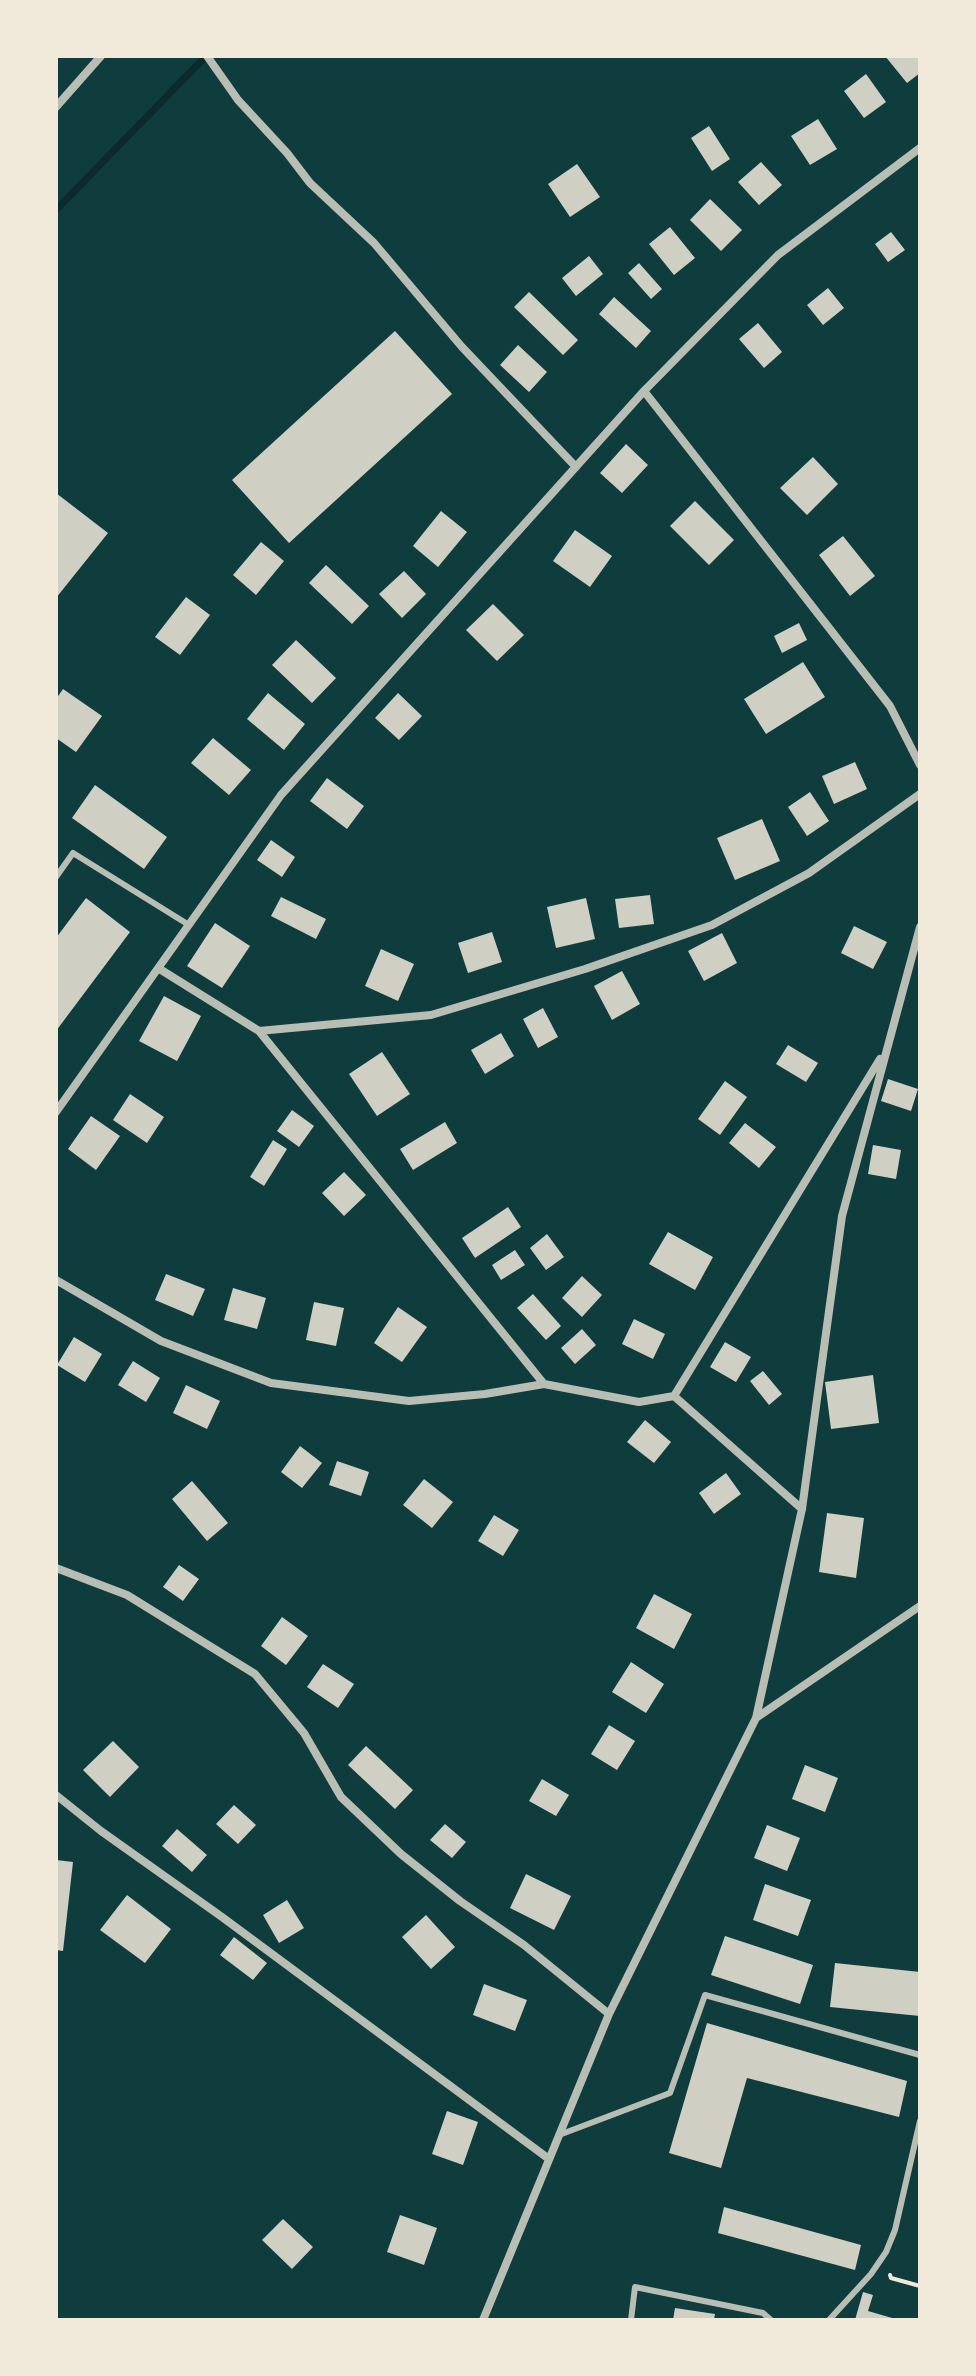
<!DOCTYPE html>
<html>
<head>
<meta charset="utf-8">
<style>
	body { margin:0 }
	#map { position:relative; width:976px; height:2376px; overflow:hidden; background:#0f3d3e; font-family:Raleway,sans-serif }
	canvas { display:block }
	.frame { position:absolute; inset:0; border:58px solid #f1e9da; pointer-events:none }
</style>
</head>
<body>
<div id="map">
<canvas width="976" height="2376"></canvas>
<div class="frame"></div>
</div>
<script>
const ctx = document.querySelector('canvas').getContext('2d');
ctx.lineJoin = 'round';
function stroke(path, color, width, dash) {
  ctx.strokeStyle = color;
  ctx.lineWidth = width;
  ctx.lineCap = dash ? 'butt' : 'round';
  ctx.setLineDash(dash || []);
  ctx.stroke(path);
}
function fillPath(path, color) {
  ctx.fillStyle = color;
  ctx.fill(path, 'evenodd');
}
stroke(new Path2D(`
	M 56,210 L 206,56`), '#0a2a2b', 7);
fillPath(new Path2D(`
	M 885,56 L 920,56 L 920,73 L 907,83 Z
	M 866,74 L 886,102 L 864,118 L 844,91 Z
	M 818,119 L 837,149 L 810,165 L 791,136 Z
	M 709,126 L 730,159 L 712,171 L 691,138 Z
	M 761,162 L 782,185 L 759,205 L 738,182 Z
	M 577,164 L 600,197 L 570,217 L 548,184 Z
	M 710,199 L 742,230 L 721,251 L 690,220 Z
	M 670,227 L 695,258 L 674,275 L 649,244 Z
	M 891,232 L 905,250 L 888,262 L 875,244 Z
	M 589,256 L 603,274 L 576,296 L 562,278 Z
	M 639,263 L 662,289 L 651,299 L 628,273 Z
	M 828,288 L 844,308 L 823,325 L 807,305 Z
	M 529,292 L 578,340 L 563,355 L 514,307 Z
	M 614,297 L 651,331 L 636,348 L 599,314 Z
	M 758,323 L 782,352 L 764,368 L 739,339 Z
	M 395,331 L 452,394 L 289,543 L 232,480 Z
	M 518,345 L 547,372 L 529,392 L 500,365 Z
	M 626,444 L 648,465 L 622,493 L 600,473 Z
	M 813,457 L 838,484 L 807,515 L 780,488 Z
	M 56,493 L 108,533 L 56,598 Z
	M 695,501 L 734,540 L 709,565 L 670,526 Z
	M 441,511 L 467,532 L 438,567 L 413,546 Z
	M 575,530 L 612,556 L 590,587 L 553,561 Z
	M 843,536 L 875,576 L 850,596 L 819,555 Z
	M 261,542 L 284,561 L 256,595 L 233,575 Z
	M 326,565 L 369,606 L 352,624 L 309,583 Z
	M 404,571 L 426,594 L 402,618 L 379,594 Z
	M 186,597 L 210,615 L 180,655 L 155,637 Z
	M 493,604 L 524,635 L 497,661 L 466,630 Z
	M 799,623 L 807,640 L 782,653 L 774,636 Z
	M 296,640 L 336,678 L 312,703 L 272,665 Z
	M 803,662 L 825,697 L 766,734 L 744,699 Z
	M 63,689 L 102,716 L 76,752 L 56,738 L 56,699 Z
	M 268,693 L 305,724 L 284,750 L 247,719 Z
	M 398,693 L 422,716 L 399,740 L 375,718 Z
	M 213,738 L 251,770 L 229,795 L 191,763 Z
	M 855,762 L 867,789 L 834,804 L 822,776 Z
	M 327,778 L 364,806 L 347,829 L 310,801 Z
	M 95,785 L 167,837 L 144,869 L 72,818 Z
	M 810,792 L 829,821 L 807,836 L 788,807 Z
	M 762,819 L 780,861 L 735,880 L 717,838 Z
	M 271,840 L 295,857 L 282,877 L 257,860 Z
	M 650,895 L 654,924 L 619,928 L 615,899 Z
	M 281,897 L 326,919 L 316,939 L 271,916 Z
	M 86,898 L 130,932 L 56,1031 L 56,938 Z
	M 586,898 L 595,939 L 556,948 L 547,907 Z
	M 215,923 L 250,946 L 222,988 L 187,966 Z
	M 854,926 L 887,942 L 873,969 L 841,953 Z
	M 492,932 L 502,962 L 468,973 L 458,943 Z
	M 722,933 L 737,963 L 704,981 L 688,951 Z
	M 381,949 L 414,964 L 398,1001 L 365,986 Z
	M 622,971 L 640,1004 L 612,1020 L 594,986 Z
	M 164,996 L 201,1016 L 177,1061 L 139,1041 Z
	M 543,1008 L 558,1037 L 538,1048 L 523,1019 Z
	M 501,1033 L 514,1056 L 485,1074 L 471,1050 Z
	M 788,1045 L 818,1063 L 806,1082 L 776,1064 Z
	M 382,1052 L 410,1094 L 377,1116 L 349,1074 Z
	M 888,1079 L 918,1089 L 911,1111 L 881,1101 Z
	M 725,1081 L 747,1097 L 720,1135 L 698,1119 Z
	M 130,1094 L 164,1117 L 147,1143 L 113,1120 Z
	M 292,1110 L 314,1126 L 299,1147 L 277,1131 Z
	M 91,1116 L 120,1136 L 96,1170 L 68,1149 Z
	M 445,1122 L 457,1143 L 413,1170 L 400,1149 Z
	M 745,1123 L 776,1147 L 759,1168 L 729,1143 Z
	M 273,1140 L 287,1149 L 264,1186 L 250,1177 Z
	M 873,1145 L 901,1150 L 896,1179 L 868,1174 Z
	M 344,1172 L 366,1195 L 344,1216 L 322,1193 Z
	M 508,1207 L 521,1227 L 475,1258 L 462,1238 Z
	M 668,1232 L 713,1257 L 695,1290 L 649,1264 Z
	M 547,1234 L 564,1257 L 546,1270 L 530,1248 Z
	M 515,1250 L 525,1265 L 501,1280 L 492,1265 Z
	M 166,1274 L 205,1289 L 193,1316 L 155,1300 Z
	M 582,1276 L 602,1295 L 582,1317 L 562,1298 Z
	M 233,1288 L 266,1298 L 257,1329 L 224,1320 Z
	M 533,1294 L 561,1326 L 546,1340 L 517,1308 Z
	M 314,1302 L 344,1308 L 336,1346 L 306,1340 Z
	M 398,1307 L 427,1327 L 402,1362 L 374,1343 Z
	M 634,1319 L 665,1334 L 653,1359 L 622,1344 Z
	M 582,1329 L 596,1345 L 575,1364 L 561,1348 Z
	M 74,1337 L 102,1354 L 85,1382 L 57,1365 Z
	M 725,1342 L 751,1357 L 736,1382 L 710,1367 Z
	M 133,1361 L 160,1378 L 146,1402 L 118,1385 Z
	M 763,1371 L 782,1394 L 769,1405 L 750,1381 Z
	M 873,1375 L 879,1423 L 831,1429 L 825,1382 Z
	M 186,1385 L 220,1401 L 207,1429 L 173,1413 Z
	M 645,1420 L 671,1442 L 654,1463 L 627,1442 Z
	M 300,1446 L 322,1463 L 302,1488 L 281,1472 Z
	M 337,1461 L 369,1472 L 361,1496 L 329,1485 Z
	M 726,1473 L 741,1494 L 714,1514 L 699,1493 Z
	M 424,1479 L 453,1502 L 432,1528 L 403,1505 Z
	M 192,1481 L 228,1523 L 207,1541 L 172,1499 Z
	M 827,1513 L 864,1518 L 856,1578 L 819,1572 Z
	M 494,1515 L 519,1530 L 503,1556 L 478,1541 Z
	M 179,1565 L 199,1579 L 183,1601 L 163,1587 Z
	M 654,1594 L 692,1614 L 674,1649 L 636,1628 Z
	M 282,1617 L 308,1636 L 286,1665 L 261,1646 Z
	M 631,1662 L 664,1684 L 646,1713 L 612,1692 Z
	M 323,1664 L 354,1684 L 338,1708 L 307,1687 Z
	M 609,1725 L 635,1741 L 617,1770 L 591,1754 Z
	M 113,1741 L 139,1767 L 110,1797 L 83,1770 Z
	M 366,1746 L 413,1790 L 395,1809 L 348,1765 Z
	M 805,1765 L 838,1778 L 825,1812 L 792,1799 Z
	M 542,1779 L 569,1795 L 556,1816 L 529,1801 Z
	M 234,1805 L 256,1825 L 238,1844 L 216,1824 Z
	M 445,1824 L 466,1842 L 452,1858 L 430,1840 Z
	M 767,1825 L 800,1838 L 787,1871 L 754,1858 Z
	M 177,1829 L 207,1855 L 192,1872 L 162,1846 Z
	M 56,1860 L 73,1862 L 63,1951 L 56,1950 Z
	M 526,1874 L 571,1896 L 554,1930 L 510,1908 Z
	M 765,1884 L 811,1900 L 798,1936 L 753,1920 Z
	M 127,1895 L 171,1929 L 145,1963 L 100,1930 Z
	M 287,1900 L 304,1928 L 279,1943 L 263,1915 Z
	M 426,1915 L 455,1947 L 431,1969 L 402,1937 Z
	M 725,1936 L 813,1965 L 800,2004 L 711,1975 Z
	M 234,1937 L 267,1963 L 253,1980 L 220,1955 Z
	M 835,1963 L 920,1972 L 920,2016 L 830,2007 Z
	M 484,1984 L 527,2000 L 515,2031 L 473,2015 Z
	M 707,2023 L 907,2081 L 899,2117 L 747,2078 L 721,2168 L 669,2153 Z
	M 447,2111 L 478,2122 L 463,2165 L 432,2154 Z
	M 724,2207 L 861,2245 L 855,2270 L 718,2233 Z
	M 400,2215 L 437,2228 L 424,2265 L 387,2252 Z
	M 283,2219 L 313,2247 L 292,2269 L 262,2240 Z
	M 863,2292 L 873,2295 L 868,2311 L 899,2320 L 855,2320 Z
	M 675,2308 L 715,2314 L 714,2320 L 673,2320 Z`), '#cfcfc3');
stroke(new Path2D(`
	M 890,2275 L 891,2278 L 920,2286`), '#f1e9da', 4);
stroke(new Path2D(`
	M 56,877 L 73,853 L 189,925
	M 559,2135 L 670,2093 L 705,1995 L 920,2055
	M 631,2320 L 635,2287 L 763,2313 L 771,2320
	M 829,2320 L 871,2274 L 886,2252 L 895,2230 L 920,2121`), '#b8beb3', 6);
stroke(new Path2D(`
	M 207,56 L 238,100 L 287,153 L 310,183 L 374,243 L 462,347 L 576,467
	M 56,107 L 101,56
	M 644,391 L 890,706 L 920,765
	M 158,968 L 259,1031 L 431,1015 L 585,969 L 712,925 L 809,873 L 920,794
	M 259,1031 L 544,1384 L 639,1402 L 674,1396 L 802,1509
	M 56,1112 L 281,795 L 644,391 L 778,255 L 920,148
	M 56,1280 L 161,1341 L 271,1383 L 409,1401 L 485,1394 L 544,1384
	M 674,1396 L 880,1059
	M 56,1568 L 127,1595 L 255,1674 L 304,1733 L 341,1797 L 401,1854 L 460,1901 L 524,1945 L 609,2014
	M 756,1718 L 920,1606
	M 56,1795 L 101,1831 L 222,1917 L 549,2159
	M 483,2320 L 609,2014 L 756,1718 L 802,1509 L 842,1216 L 920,927`), '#b8beb3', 8);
</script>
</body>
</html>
